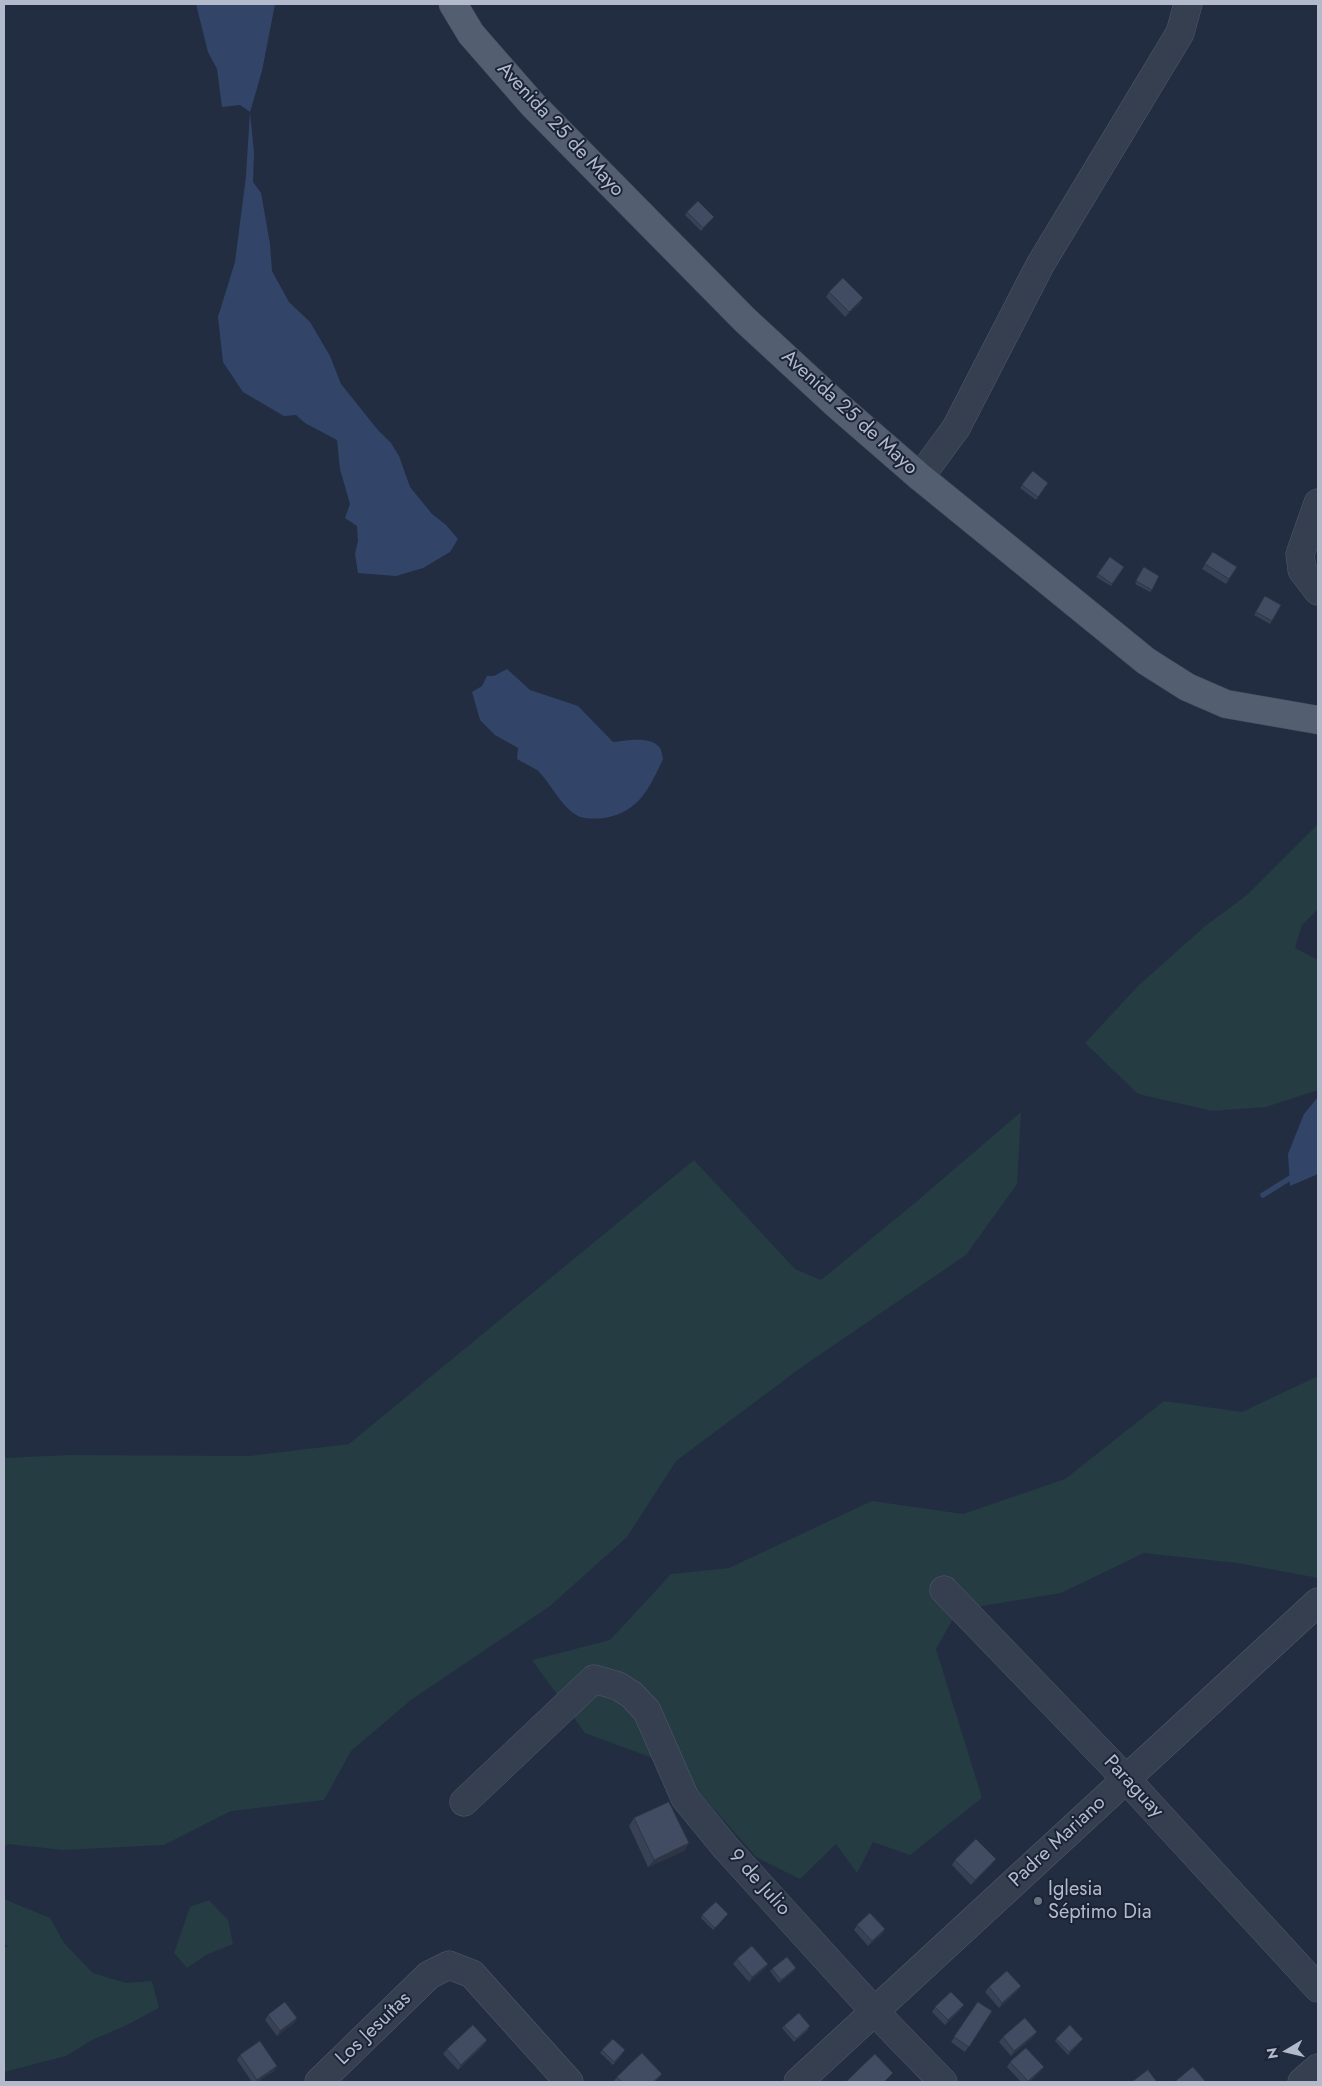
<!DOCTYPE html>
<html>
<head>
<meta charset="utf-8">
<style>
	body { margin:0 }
	#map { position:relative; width:1322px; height:2086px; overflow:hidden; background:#222d41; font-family:Jost,sans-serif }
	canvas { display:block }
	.frame { position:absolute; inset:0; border:5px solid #b3bacb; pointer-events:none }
	.north { position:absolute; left:1262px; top:2026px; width:50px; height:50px; -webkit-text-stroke:4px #1b2436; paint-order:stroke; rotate:261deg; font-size:14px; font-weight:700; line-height:20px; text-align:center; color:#b3bacb }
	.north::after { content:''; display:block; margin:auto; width:18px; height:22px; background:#b3bacb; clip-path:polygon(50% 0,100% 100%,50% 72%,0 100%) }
</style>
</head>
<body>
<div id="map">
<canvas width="1322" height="2086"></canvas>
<div class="frame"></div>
<div class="north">N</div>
</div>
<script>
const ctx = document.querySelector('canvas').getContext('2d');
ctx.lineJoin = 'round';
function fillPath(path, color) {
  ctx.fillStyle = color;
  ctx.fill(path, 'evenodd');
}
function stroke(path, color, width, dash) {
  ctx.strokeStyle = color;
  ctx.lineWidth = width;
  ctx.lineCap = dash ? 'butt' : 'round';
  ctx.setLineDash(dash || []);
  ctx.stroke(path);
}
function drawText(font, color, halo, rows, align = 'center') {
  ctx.font = font + ' Jost,sans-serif';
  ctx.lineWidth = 4;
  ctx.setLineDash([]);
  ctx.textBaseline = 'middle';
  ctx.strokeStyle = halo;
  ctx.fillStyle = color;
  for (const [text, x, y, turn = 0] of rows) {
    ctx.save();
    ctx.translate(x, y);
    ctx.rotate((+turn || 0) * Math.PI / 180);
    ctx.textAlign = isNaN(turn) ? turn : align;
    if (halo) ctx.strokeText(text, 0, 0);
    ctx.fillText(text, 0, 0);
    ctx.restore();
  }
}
fillPath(new Path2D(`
	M 1318,824 L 1318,909 L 1302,925 L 1295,948 L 1318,960 L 1318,1090 L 1266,1107 L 1212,1111 L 1138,1094 L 1085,1043 L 1139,985 L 1204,927 L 1247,895 Z
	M 1021,1112 L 1017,1184 L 966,1255 L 806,1364 L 676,1461 L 627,1537 L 550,1606 L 411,1700 L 351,1751 L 324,1800 L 231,1811 L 164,1845 L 63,1850 L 8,1844 L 4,1847 L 4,1458 L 68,1455 L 249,1456 L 349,1444 L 694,1160 L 795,1269 L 821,1280 L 910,1207 Z
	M 1318,1376 L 1318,1578 L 1237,1563 L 1144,1553 L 1061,1593 L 958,1610 L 936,1649 L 982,1798 L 910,1855 L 873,1842 L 857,1873 L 836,1844 L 800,1879 L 756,1857 L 677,1767 L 585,1733 L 532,1660 L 610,1640 L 671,1574 L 729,1568 L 872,1501 L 963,1514 L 1065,1479 L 1164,1401 L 1242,1412 Z
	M 4,1899 L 50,1918 L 64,1943 L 93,1973 L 126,1983 L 152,1981 L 159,2008 L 125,2026 L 92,2040 L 66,2056 L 4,2072 L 4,1947 L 9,1946 L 4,1944 Z
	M 209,1900 L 228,1920 L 233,1944 L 206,1955 L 187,1968 L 174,1953 L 190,1907 Z`), '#243c42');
fillPath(new Path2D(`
	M 196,4 L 275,4 L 262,71 L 250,112 L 254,153 L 253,182 L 261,193 L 270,244 L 272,271 L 289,302 L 310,322 L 330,356 L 341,384 L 377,429 L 391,443 L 399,456 L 410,487 L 432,514 L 446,525 L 458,539 L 450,552 L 423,568 L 396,576 L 358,573 L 355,554 L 358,541 L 357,526 L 345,518 L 350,504 L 340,469 L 337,440 L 305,423 L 296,415 L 284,416 L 243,392 L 223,362 L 218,317 L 235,262 L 246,176 L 250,112 L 240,105 L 222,107 L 217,69 L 208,52 Z
	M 507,669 L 530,690 L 578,706 L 613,742 C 626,741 651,735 660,748 C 662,751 662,756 663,759 C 649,789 639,812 604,818 C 597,819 584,819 578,816 C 559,805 552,784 537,770 C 531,766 523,763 517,759 L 518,748 L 495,735 L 480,720 L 472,692 L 482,686 L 487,676 L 494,676 Z
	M 1318,1097 L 1318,1174 L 1290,1186 L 1288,1154 L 1304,1114 Z`), '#324568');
stroke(new Path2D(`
	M 1263,1195 L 1295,1175`), '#324568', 5.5);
const minor = new Path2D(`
	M 920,477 L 956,428 L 1040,265 L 1180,33 L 1188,4
	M 1318,503 L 1300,554 L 1302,570 L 1318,591
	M 944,1590 L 1126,1779 L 1318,1988
	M 464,1802 L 594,1679 L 618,1686 L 632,1695 L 647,1711 L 685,1798 L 726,1848 L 875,2012 L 943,2082
	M 319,2082 L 429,1975 L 449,1965 L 472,1974 L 569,2082
	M 798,2082 L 1318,1602
	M 1302,2082 L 1318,2068`);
const major = new Path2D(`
	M 453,4 L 471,34 L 533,105 L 745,320 L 837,405 L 920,477 L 1146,661 L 1187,687 L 1226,704 L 1318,720`);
stroke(minor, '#515a6b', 29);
stroke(major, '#40485a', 29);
stroke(minor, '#363f50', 28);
stroke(major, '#545e71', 28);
fillPath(new Path2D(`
	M 687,212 L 714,217 L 701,231 L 685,215 Z
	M 829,292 L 860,303 L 845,317 L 826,297 Z
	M 1033,471 L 1048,483 L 1036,500 L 1020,488 Z
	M 1213,552 L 1237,567 L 1226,584 L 1202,569 Z
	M 1110,557 L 1124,567 L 1111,586 L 1096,577 Z
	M 1144,567 L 1152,590 L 1150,592 L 1135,584 Z
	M 1264,598 L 1272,621 L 1270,624 L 1254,615 Z
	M 634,1818 L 689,1843 L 684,1851 L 648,1867 L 629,1826 Z
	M 955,1860 L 992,1864 L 971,1885 L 952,1865 Z
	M 728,1914 L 713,1930 L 701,1918 L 702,1915 Z
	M 857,1925 L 885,1929 L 882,1934 L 868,1946 L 854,1930 Z
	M 737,1959 L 768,1964 L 764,1969 L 749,1982 L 733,1964 Z
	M 772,1969 L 794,1971 L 779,1983 L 770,1971 Z
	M 989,1987 L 1017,1991 L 999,2008 L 985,1992 Z
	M 978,2002 L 992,2011 L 965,2052 L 951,2042 Z
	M 935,2007 L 960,2010 L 945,2025 L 932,2012 Z
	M 268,2015 L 297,2018 L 294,2023 L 277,2036 L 265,2020 Z
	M 784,2026 L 809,2029 L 794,2042 L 782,2028 Z
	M 1037,2032 L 1033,2037 L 1011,2056 L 999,2042 L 1003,2037 Z
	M 1056,2039 L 1081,2041 L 1068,2055 L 1055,2041 Z
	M 487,2040 L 484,2045 L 458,2070 L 443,2054 L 447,2049 Z
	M 602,2050 L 623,2053 L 613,2065 L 600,2053 Z
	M 240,2055 L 277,2066 L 274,2071 L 257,2082 L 252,2082 L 237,2060 Z
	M 1010,2062 L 1040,2072 L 1029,2082 L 1021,2082 L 1007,2067 Z
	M 662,2074 L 655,2082 L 613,2082 L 617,2077 Z`), '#384155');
fillPath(new Path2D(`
	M 863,298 L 860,303 L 845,317 L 849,312 Z
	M 689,1843 L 684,1851 L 648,1867 L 654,1860 Z
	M 996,1859 L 992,1864 L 971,1885 L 975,1880 Z
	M 885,1929 L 882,1934 L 868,1946 L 872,1941 Z
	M 768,1964 L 764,1969 L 749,1982 L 752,1977 Z
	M 796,1968 L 794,1971 L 779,1983 L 781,1980 Z
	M 1021,1986 L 1017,1991 L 999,2008 L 1002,2003 Z
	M 964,2005 L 960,2010 L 945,2025 L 948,2020 Z
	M 297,2018 L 294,2023 L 277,2036 L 280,2031 Z
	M 1037,2032 L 1033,2037 L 1011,2056 L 1014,2051 Z
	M 487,2040 L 484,2045 L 458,2070 L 461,2065 Z
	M 277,2066 L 274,2071 L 257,2082 L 255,2082 L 257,2080 Z
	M 1044,2067 L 1040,2072 L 1029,2082 L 1027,2082 Z`), '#2e3545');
const building = new Path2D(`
	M 698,201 L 714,217 L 703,228 L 687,212 Z
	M 843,278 L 863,298 L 849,312 L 829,292 Z
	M 1033,471 L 1048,483 L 1038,497 L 1022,485 Z
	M 1213,552 L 1237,567 L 1229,579 L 1205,564 Z
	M 1110,557 L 1124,567 L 1112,584 L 1098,574 Z
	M 1144,567 L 1159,576 L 1152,590 L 1136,581 Z
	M 1265,596 L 1281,605 L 1272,621 L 1256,612 Z
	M 669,1802 L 689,1843 L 654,1860 L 634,1818 Z
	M 976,1839 L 996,1859 L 975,1880 L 955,1860 Z
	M 716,1902 L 728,1914 L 715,1928 L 702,1915 Z
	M 870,1913 L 885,1929 L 872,1941 L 857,1925 Z
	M 752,1946 L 768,1964 L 752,1977 L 737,1959 Z
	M 787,1957 L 796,1968 L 781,1980 L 772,1969 Z
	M 1007,1971 L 1021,1986 L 1002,2003 L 989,1987 Z
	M 951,1992 L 964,2005 L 948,2020 L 935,2007 Z
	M 285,2002 L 297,2018 L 280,2031 L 268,2015 Z
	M 978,2002 L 992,2011 L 969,2047 L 954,2037 Z
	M 799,2013 L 810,2026 L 796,2039 L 784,2026 Z
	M 1025,2018 L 1037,2032 L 1014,2051 L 1003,2037 Z
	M 473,2025 L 487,2040 L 461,2065 L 447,2049 Z
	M 1070,2025 L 1083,2039 L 1069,2052 L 1056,2039 Z
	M 613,2039 L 625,2050 L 614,2062 L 602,2050 Z
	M 260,2041 L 277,2066 L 257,2080 L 240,2055 Z
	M 1026,2048 L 1044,2067 L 1028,2081 L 1010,2062 Z
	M 642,2053 L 662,2074 L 653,2082 L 622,2082 L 617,2077 Z
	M 875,2054 L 893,2073 L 884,2082 L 846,2082 Z
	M 1193,2067 L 1206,2082 L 1177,2082 L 1176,2081 Z
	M 1148,2070 L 1157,2082 L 1132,2082 Z`);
fillPath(building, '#414c63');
stroke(building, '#2e3545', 1);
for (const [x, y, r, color] of [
	[1038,1901,5,"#6b7280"]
]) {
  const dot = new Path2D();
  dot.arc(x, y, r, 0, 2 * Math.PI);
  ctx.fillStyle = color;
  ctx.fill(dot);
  stroke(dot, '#1b2436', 2);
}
drawText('20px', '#b3bacb', '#1b2436', [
	["Avenida 25 de Mayo",560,130,47],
	["Avenida 25 de Mayo",849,413,42],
	["Paraguay",1133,1787,47],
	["Padre Mariano",1058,1842,-43],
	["9 de Julio",759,1883,48],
	["Los Jesuítas",374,2029,-44]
]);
drawText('20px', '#b3bacb', '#1b2436', [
	["Iglesia",1048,1890],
	["Séptimo Dia",1048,1913]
], 'left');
</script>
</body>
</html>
